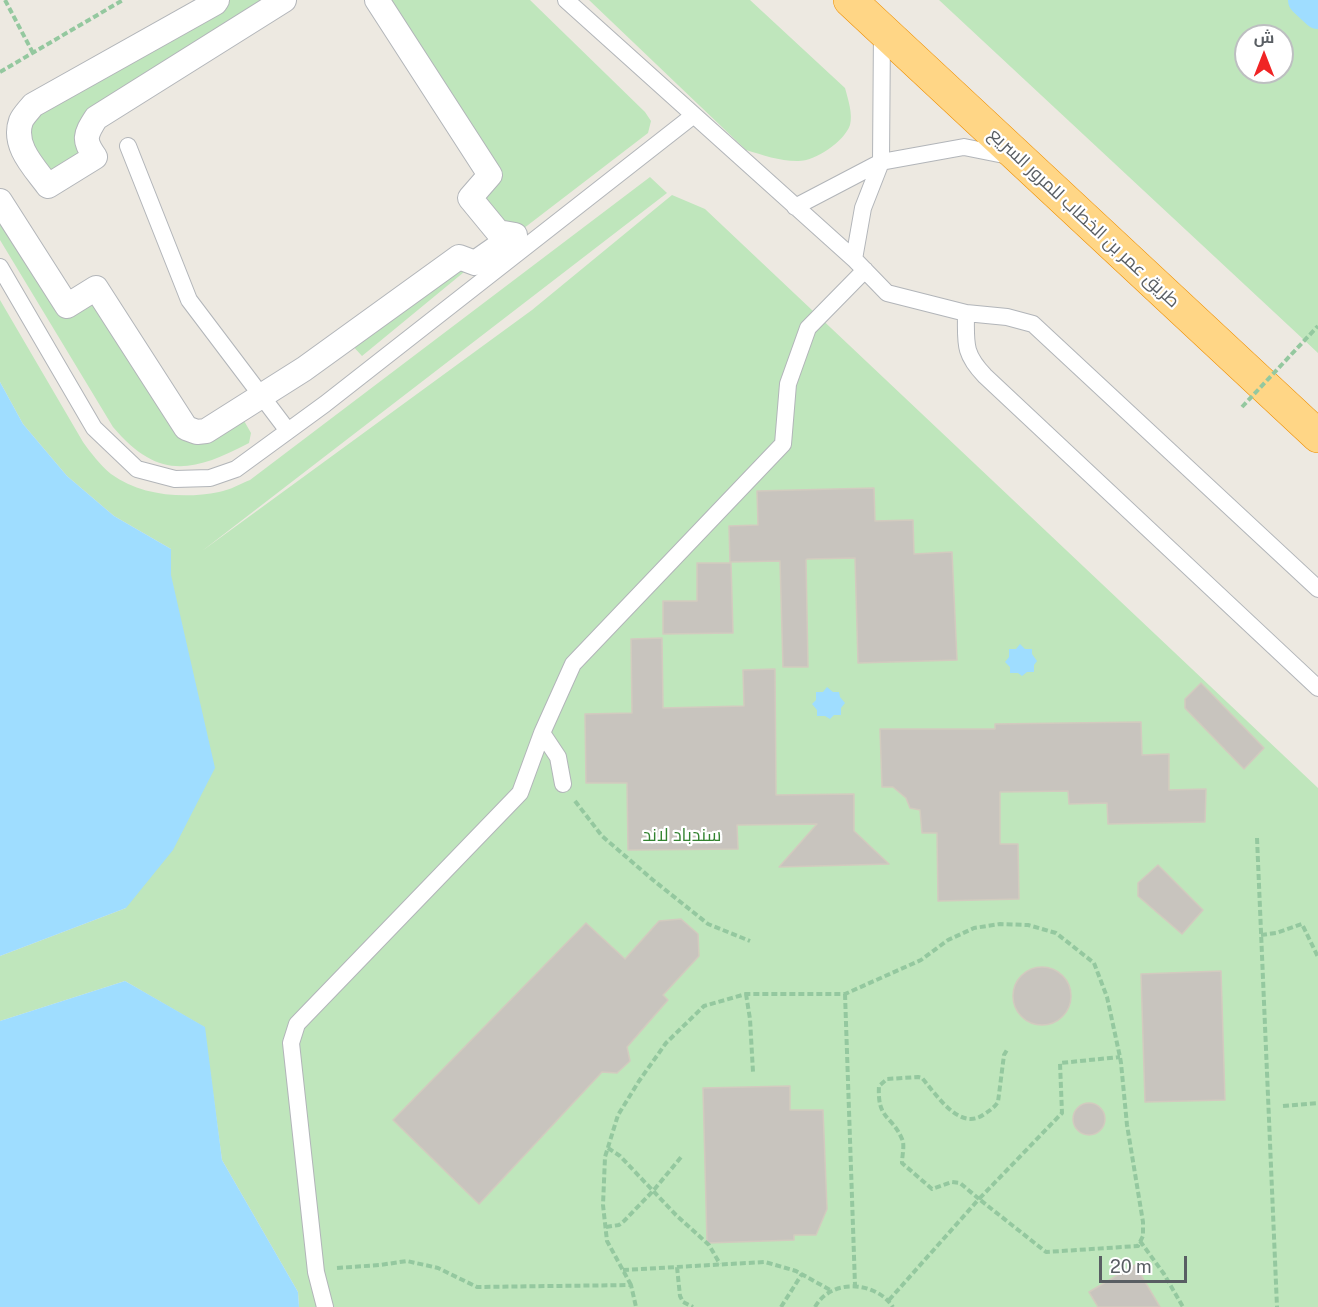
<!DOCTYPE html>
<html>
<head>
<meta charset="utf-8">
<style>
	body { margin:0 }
	#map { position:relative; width:1318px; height:1307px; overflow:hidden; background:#ede9e1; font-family:"Public Sans",Cairo,sans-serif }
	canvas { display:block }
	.north { position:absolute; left:1234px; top:24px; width:60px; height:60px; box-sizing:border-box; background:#fff; border:2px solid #bdbfc1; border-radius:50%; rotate:0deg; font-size:16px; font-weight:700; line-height:24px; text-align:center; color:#595e63 }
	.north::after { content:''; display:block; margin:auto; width:21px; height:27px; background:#f02425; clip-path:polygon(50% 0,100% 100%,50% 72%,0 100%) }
	.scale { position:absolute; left:1099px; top:1256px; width:88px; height:27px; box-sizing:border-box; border:3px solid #595e63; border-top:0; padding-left:8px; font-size:18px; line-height:21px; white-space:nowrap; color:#595e63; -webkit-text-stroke:4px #fff; paint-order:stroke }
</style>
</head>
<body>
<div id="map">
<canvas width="1318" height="1307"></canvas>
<div class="north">ش</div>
<div class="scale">20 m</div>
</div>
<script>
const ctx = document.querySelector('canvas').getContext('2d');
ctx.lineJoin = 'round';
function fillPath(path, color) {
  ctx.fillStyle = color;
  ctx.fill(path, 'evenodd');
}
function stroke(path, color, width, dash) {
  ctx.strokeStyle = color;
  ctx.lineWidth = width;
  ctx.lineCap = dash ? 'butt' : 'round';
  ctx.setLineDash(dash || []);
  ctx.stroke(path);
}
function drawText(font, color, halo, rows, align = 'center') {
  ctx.font = font + ' "Public Sans",Cairo,sans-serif';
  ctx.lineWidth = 4.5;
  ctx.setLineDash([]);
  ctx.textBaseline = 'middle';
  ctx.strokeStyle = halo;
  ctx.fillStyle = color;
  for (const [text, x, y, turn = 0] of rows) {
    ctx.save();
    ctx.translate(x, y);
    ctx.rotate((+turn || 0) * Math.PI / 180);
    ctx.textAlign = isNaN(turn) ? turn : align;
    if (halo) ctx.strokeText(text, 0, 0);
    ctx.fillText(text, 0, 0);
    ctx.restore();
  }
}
fillPath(new Path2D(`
	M 217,0 L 284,0 L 96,118 L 86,145 L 48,186 L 21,121 Z
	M 377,0 L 530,0 L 645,112 L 651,121 L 648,133 L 515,235 L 470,198 L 490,175 Z
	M 589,0 L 750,0 L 845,88 C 848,99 853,114 850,125 C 844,142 814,162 797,161 C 779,161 763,155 746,150 Z
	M 939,0 L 1318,0 L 1318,353 ZM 1246,36 L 1282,36 L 1282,72 L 1246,72 Z
	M 650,177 L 667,193 L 202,551 L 532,310 L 672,195 L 705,209 L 1318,788 L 1318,1307 L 299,1307 L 298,1292 L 222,1160 L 204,1027 L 125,981 L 0,1021 L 0,956 L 126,908 L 171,575 L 171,549 L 114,516 L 67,476 L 23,424 L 0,382 L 0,300 L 83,442 C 91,453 100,465 111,474 C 141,496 184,499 219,492 C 230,490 240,484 250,480 Z
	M 0,201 L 66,306 L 96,288 L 186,428 L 243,419 L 251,433 L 249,443 C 192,473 158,480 113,427 L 0,240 Z
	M 459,257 L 475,263 L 362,356 L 350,343 Z`), '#bfe6bc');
fillPath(new Path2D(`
	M 0,382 L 23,424 L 67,476 L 114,516 L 171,549 L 171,575 L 215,768 L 173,850 L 126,908 L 0,956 Z
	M 1020,644 L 1025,649 L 1032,649 L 1032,654 L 1037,661 L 1034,665 L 1034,672 L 1027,672 L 1022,676 L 1018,673 L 1010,673 L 1010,667 L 1005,662 L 1009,657 L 1009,649 L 1016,649 Z
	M 827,687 L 833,692 L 839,692 L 840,697 L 845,703 L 841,708 L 841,715 L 834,715 L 830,719 L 825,716 L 817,716 L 817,710 L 812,704 L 816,700 L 816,692 L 823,692 Z
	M 125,981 L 205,1027 L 222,1160 L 298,1292 L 299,1307 L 0,1307 L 0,1021 Z`), '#9fddff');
stroke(new Path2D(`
	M 1304,0 L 1318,13`), '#9fddff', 32);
const building = new Path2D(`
	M 874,488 L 875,521 L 913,520 L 914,554 L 952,552 L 957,660 L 858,663 L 855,558 L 807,559 L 806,560 L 808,667 L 783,667 L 780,561 L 730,562 L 729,526 L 758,525 L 757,491 Z
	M 697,563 L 731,563 L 733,633 L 663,634 L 663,601 L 697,601 Z
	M 662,638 L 663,708 L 744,706 L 743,670 L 775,669 L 776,795 L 854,794 L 854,831 L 889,864 L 779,867 L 817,824 L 737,825 L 738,849 L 628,850 L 627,783 L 586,783 L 585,714 L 632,713 L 631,639 Z
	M 1201,683 L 1264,748 L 1244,769 L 1185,708 L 1185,699 Z
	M 1141,722 L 1142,755 L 1169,754 L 1169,790 L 1206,789 L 1205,822 L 1108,824 L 1107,803 L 1069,804 L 1068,791 L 1000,792 L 1000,844 L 1018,844 L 1019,899 L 938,901 L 937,833 L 922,833 L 920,810 L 910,808 L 906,798 L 893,787 L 882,787 L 880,729 L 995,729 L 995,724 Z
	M 1158,865 L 1203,910 L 1182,934 L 1138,896 L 1138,883 Z
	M 681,919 L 698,934 L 699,956 L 663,995 L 668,1000 L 627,1047 L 630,1061 L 617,1073 L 602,1072 L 479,1204 L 393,1120 L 586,923 L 625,959 L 659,921 Z
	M1013 996a29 29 0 1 1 58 0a29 29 0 1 1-58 0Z
	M 1221,971 L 1225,1100 L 1145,1102 L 1141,974 Z
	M 790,1086 L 790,1110 L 823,1110 L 827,1209 L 816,1235 L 794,1235 L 794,1240 L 707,1243 L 703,1088 Z
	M1073 1119a16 16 0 1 1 32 0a16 16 0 1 1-32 0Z
	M 1135,1265 L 1160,1307 L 1098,1307 L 1089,1292 Z`);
fillPath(building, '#c8c4be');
stroke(building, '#d2cbbf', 1.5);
const service = new Path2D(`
	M 566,0 L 854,259 L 887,293 L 966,313 L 1007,317 L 1033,324 L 1318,589
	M 128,146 L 189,300 L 288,431
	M 795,207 L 881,162 L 964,147 L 1009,156
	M 854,259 L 863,208 L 881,162 L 882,30
	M 0,267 L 94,428 L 137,469 L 175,479 L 210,478 L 236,469 L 325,404 L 694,115
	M 966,313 C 966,343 963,353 985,376 L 1318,688
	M 542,733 L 558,757 L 563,784
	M 325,1307 L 316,1272 L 291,1043 L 297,1024 L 520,793 L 542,733 L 573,664 L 783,444 L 788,384 L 808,328 L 865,270`);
const pedestrian = new Path2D(`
	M 217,0 L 215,3 L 33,105 C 29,110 23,116 21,121 C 12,146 35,168 48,186 L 95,157 C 83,140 85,135 96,118 L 284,0
	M 0,201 L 67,306 L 96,288 L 186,428 L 197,432 L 206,431 L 304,369 L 459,257 L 475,263 L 515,235 L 498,232 L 470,198 L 490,175 L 377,0`);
const motorway = new Path2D(`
	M 850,0 L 1318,436`);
stroke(service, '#b2b5b9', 18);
stroke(pedestrian, '#b2b5b9', 26);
stroke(motorway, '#ee8f00', 34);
stroke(new Path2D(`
	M 5,0 L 33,53
	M 0,72 L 123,0
	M 575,801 L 602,836 L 653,880 L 708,924 L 750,941
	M 1257,838 L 1277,1307
	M 1261,935 L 1276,933 L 1302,924 L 1318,957
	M 746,994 L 750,1019 L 753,1072
	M 845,994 L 855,1285
	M 1283,1106 L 1318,1103
	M 608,1148 L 620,1156 L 676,1215 L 709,1245 L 720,1264
	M 606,1227 L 619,1225 L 624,1221 L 653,1191 L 682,1156
	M 1140,1241 L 1164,1274 L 1183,1307
	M 677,1267 L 680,1296 L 683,1302 L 693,1307
	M 337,1268 L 380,1265 L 407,1261 L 438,1268 L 477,1287 L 631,1285 L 636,1307
	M 623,1270 L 765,1262 L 796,1271 L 832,1291
	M 631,1285 L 607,1241 L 603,1205 L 605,1157 L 618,1115 L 639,1081 L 666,1043 L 704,1006 L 746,994 L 845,994 L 921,960 L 948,940 L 974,928 L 1000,924 L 1028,925 L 1056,933 L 1094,963 L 1107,997 L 1120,1057 L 1121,1063 L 1127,1125 L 1143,1222 L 1143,1236 L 1138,1246 L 1046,1252 L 979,1199 L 1062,1113 L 1060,1063 L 1120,1057
	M 889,1300 L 979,1199 L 960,1183 L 952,1182 L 932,1189 L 902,1163 C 902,1156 905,1145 902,1139 C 892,1115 877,1120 879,1086 L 887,1079 L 918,1077 L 922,1078 C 936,1094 959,1131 983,1115 C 989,1111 994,1108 998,1102 L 1004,1055 L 1008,1048
	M 781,1307 L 802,1274
	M 815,1307 C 831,1278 876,1281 893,1307`), '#94c89f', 4, [6, 3]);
stroke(service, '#fff', 16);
stroke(pedestrian, '#fff', 24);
stroke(motorway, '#ffd686', 33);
stroke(new Path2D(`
	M 1242,407 L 1318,326`), '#94c89f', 4, [6, 3]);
drawText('18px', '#595e63', '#fff', [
	["طريق عمر بن الخطاب للمرور السريع",1084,218,43]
]);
drawText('18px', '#338330', '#fff', [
	["سندباد لاند",682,835]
]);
</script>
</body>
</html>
